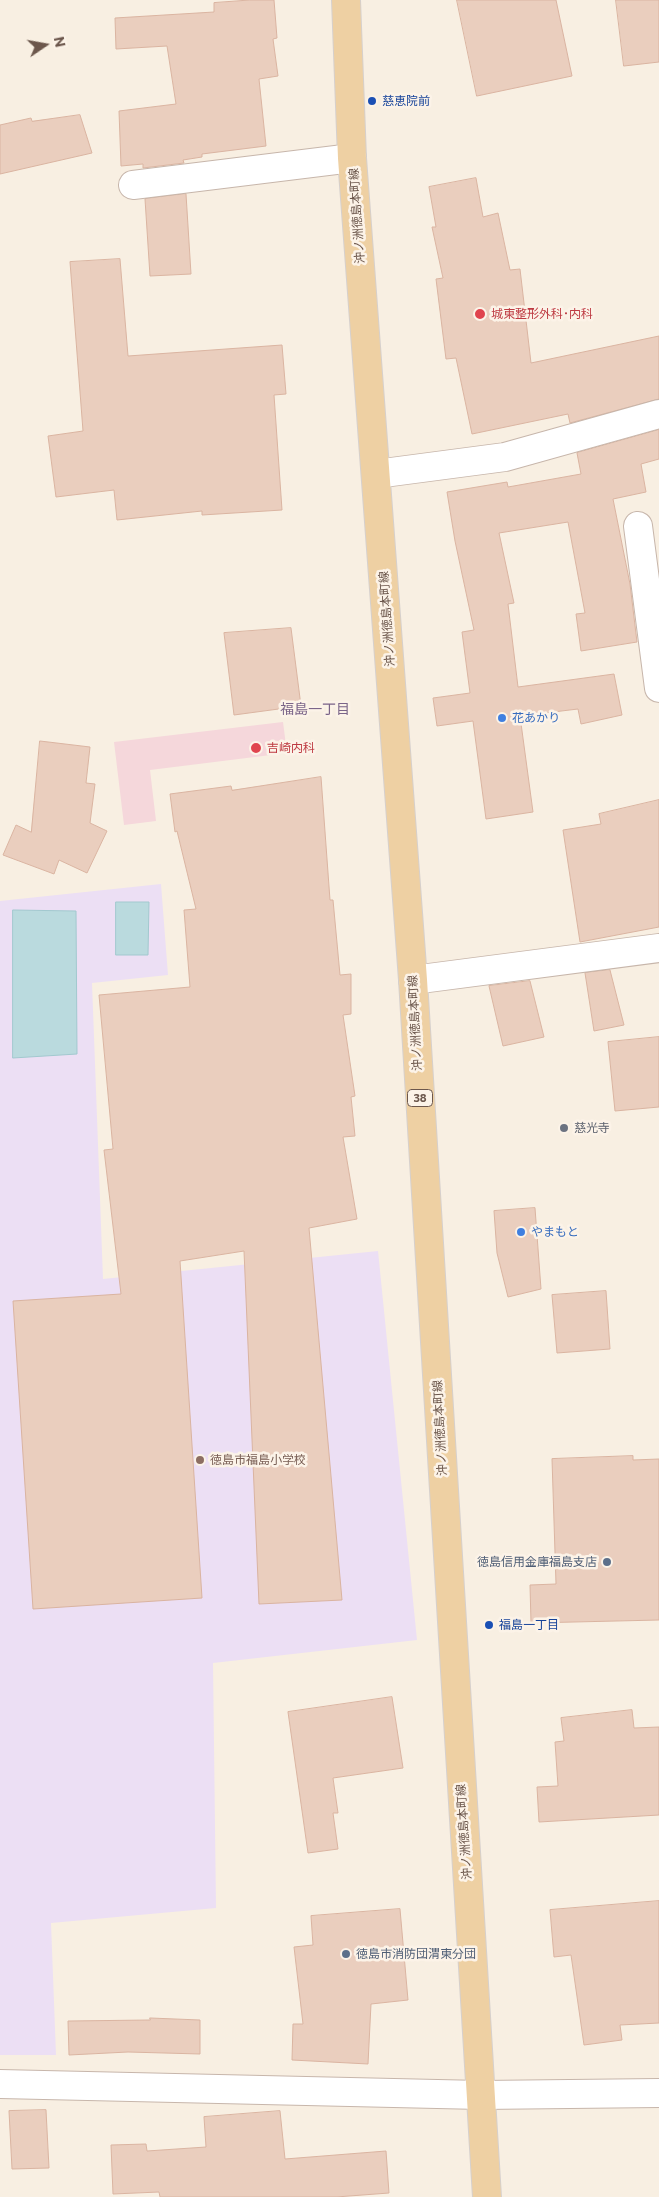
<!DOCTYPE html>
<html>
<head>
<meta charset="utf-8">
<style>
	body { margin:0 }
	#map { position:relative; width:659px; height:2197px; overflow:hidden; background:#f8efe2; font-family:Commissioner,sans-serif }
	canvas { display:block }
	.north { position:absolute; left:20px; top:20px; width:50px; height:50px; -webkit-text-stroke:4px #fcf3e8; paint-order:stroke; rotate:78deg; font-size:14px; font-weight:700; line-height:20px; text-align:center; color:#6c574c }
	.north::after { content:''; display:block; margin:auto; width:18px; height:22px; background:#6c574c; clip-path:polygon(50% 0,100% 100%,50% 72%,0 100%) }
</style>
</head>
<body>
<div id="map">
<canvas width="659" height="2197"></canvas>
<div class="north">N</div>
</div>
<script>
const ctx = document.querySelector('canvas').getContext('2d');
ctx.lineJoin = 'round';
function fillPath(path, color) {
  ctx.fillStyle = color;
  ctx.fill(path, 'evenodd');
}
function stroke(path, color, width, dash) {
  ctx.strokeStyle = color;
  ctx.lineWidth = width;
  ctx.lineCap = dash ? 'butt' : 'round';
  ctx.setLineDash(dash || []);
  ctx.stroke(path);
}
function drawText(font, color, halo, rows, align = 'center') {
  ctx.font = font + ' Commissioner,"Noto Sans JP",sans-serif';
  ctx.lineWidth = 5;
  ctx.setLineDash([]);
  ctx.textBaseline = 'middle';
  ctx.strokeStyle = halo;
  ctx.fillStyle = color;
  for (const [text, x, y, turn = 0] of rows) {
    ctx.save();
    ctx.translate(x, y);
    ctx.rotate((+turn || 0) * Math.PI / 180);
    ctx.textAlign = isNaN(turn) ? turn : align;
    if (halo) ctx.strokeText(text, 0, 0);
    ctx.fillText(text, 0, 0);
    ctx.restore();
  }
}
fillPath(new Path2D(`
	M 161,884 L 168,975 L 92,983 L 103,1279 L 378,1251 L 417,1640 L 213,1663 L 216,1908 L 51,1923 L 56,2055 L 0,2055 L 0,901 Z`), '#ecdff4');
fillPath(new Path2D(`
	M 283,722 L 287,753 L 150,770 L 156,821 L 124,825 L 114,742 Z`), '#f5d7db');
const water = new Path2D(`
	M 116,902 L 149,902 L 148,955 L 116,955 Z
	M 13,910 L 76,911 L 77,1054 L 13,1058 Z`);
fillPath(water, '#badade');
stroke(water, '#a2c9cf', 1);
const building = new Path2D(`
	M 250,0 L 274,0 L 277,38 L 273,39 L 278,76 L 259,79 L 266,146 L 202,154 L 202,157 L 183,160 L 184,163 L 143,168 L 143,164 L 121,166 L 119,111 L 176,104 L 167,46 L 116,49 L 115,18 L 214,12 L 214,3 Z
	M 457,0 L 556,0 L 572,76 L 477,96 Z
	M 616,0 L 659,0 L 659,62 L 624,66 Z
	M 80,115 L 92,153 L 0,174 L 0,125 L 31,118 L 32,121 Z
	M 476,178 L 483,217 L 498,213 L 510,270 L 520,269 L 531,363 L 659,336 L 659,399 L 570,423 L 568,414 L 472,434 L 456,358 L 446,359 L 436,279 L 443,278 L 432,227 L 436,227 L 429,187 Z
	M 186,194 L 191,274 L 150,276 L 145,199 Z
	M 120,259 L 128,356 L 282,345 L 286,394 L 274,395 L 282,510 L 202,515 L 202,511 L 117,520 L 114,490 L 56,497 L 48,436 L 83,431 L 70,262 Z
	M 659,430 L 659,459 L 641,464 L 646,492 L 613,499 L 630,584 L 637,642 L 581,651 L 576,614 L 585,613 L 568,522 L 499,533 L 514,603 L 508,604 L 518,687 L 614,674 L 622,715 L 581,724 L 578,709 L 520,716 L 533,812 L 486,819 L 473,721 L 437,726 L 433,698 L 470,693 L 462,632 L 474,630 L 455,541 L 447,492 L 507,482 L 508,487 L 581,474 L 577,453 Z
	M 291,628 L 301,706 L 234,715 L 224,633 Z
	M 40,741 L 90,747 L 86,783 L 95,784 L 90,823 L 107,831 L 87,873 L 59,860 L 54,874 L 3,855 L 16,825 L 31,832 Z
	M 321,777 L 330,900 L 333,900 L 340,975 L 351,974 L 351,1014 L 343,1015 L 355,1096 L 351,1097 L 355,1136 L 343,1137 L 357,1219 L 309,1228 L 342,1600 L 259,1604 L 244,1251 L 180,1261 L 202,1598 L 33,1609 L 13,1301 L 121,1294 L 104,1150 L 113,1149 L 99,995 L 190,987 L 184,910 L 196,909 L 177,831 L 175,832 L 170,794 L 231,786 L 232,790 Z
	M 659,800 L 659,927 L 580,942 L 563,830 L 601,824 L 599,814 Z
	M 610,970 L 624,1025 L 594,1031 L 585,973 Z
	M 530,981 L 544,1037 L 503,1046 L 489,986 Z
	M 659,1037 L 659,1107 L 615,1111 L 608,1042 Z
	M 535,1208 L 541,1289 L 508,1297 L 497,1253 L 494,1211 Z
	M 606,1291 L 610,1349 L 557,1353 L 552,1295 Z
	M 633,1456 L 633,1460 L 659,1459 L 659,1620 L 531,1623 L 530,1585 L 556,1584 L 552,1459 Z
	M 392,1697 L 403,1768 L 333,1778 L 338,1813 L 333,1813 L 338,1849 L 308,1853 L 288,1712 Z
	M 632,1710 L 634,1728 L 659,1727 L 659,1815 L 539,1822 L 537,1787 L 558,1786 L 555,1742 L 564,1741 L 561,1718 Z
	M 659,1901 L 659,2023 L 620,2025 L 622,2040 L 584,2045 L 571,1955 L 554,1957 L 550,1910 Z
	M 400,1909 L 408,2000 L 371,2004 L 368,2064 L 292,2060 L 293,2024 L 303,2024 L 294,1947 L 313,1945 L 311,1916 Z
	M 150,2018 L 200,2020 L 200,2054 L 128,2052 L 69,2055 L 68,2021 L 150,2020 Z
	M 46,2110 L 49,2168 L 12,2169 L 9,2111 Z
	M 280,2111 L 285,2159 L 386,2151 L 389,2193 L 336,2197 L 160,2197 L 159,2192 L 113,2194 L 111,2145 L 146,2144 L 147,2151 L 206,2147 L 204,2117 Z`);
fillPath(building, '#eacebe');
stroke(building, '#dab4a1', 1);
const minor = new Path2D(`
	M 133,185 L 352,158
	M 376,474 L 505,457 L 659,414
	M 638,526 L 659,688
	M 413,980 L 659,948
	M 0,2084 L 481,2095 L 659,2093`);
const major = new Path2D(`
	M 346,0 L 352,158 L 413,980 L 487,2197`);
stroke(minor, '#c7b6ab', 30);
stroke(major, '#d6d0cd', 30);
stroke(minor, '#fff', 28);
stroke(major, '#eed0a3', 28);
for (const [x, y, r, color] of [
	[372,101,5,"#1a4fb4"],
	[480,314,6,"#e0444e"],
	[502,718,5,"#3f7fe0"],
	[256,748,6,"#e0444e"],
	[564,1128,5,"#6b7280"],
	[521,1232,5,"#3f7fe0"],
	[200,1460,5,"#8d6e63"],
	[607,1562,5,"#5c6f8a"],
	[489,1625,5,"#1a4fb4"],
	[346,1954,5,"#5c6f8a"]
]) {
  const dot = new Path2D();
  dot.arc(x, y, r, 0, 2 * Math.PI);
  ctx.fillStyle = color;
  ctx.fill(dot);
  stroke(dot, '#fcf3e8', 2);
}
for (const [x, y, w] of [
	[420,1098,25]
]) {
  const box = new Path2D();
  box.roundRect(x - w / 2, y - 8.5, w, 17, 4);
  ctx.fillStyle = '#fcf3e8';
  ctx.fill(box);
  stroke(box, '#6c574c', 1);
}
drawText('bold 11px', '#6c574c', null, [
	["38",420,1098]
]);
drawText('12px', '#164399', '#fcf3e8', [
	["慈恵院前",382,101],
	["福島一丁目",499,1625]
], 'left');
drawText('12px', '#6c574c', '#fcf3e8', [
	["沖ノ洲徳島本町線",357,216,-94],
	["沖ノ洲徳島本町線",387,619,-94],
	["沖ノ洲徳島本町線",415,1023,-93],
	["沖ノ洲徳島本町線",440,1428,-93],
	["沖ノ洲徳島本町線",464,1832,-94]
]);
drawText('12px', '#be3a42', '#fcf3e8', [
	["城東整形外科･内科",491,314],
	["吉崎内科",267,748]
], 'left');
drawText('12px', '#366cbe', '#fcf3e8', [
	["花あかり",512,718],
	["やまもと",531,1232]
], 'left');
drawText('12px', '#5b616d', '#fcf3e8', [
	["慈光寺",574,1128]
], 'left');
drawText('12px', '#785e54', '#fcf3e8', [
	["徳島市福島小学校",210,1460]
], 'left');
drawText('12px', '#4e5e75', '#fcf3e8', [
	["徳島信用金庫福島支店",597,1562],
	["徳島市消防団渭東分団",356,1954,"left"]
], 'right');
drawText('14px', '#7b6589', '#fcf3e8', [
	["福島一丁目",315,709]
]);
</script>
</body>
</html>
